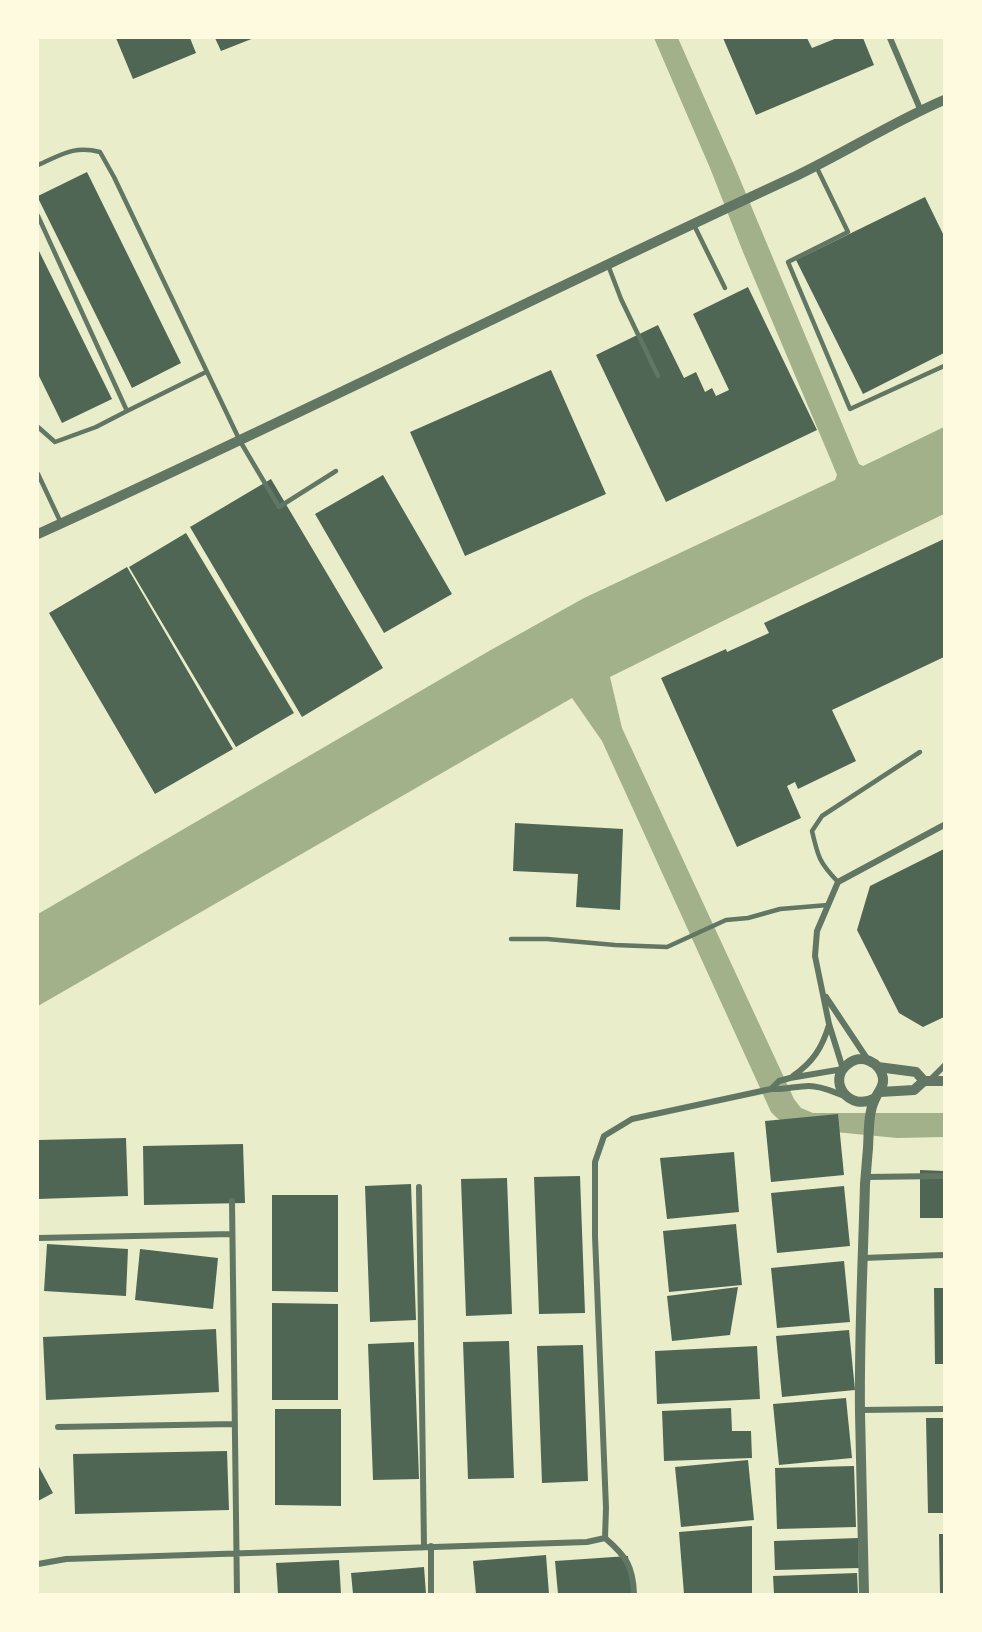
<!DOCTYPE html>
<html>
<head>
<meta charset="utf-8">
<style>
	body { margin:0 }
	#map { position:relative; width:982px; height:1632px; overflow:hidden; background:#e9edc9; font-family:Jost,sans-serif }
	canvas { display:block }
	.frame { position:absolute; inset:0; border:39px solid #fefae0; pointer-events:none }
</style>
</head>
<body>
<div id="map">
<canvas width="982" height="1632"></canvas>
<div class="frame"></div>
</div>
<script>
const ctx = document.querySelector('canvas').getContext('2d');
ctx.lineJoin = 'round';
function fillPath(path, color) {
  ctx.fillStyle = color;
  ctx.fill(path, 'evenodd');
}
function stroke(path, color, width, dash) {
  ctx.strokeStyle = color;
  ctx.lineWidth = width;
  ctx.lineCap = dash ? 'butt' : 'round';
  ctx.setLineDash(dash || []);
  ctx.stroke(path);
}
fillPath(new Path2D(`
	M 654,38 L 678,38 L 734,165 L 859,464 L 863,466 L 944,427 L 944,514 L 727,619 L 610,677 L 622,728 L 794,1099 L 801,1108 L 813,1113 L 944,1113 L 944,1137 L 897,1138 L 804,1129 L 784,1123 L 777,1118 L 771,1112 L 602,741 L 572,698 L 38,1006 L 38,914 L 489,651 L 584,598 L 835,480 L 837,475 L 827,451 L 743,252 L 710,168 Z`), '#a3b18a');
fillPath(new Path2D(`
	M 116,38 L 190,38 L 196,53 L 133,79 Z
	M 215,38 L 254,38 L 221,51 Z
	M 723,38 L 807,38 L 812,48 L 837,38 L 863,38 L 874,65 L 756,115 Z
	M 87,172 L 181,363 L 132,388 L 38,198 L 38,196 Z
	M 925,197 L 944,236 L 944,353 L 863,394 L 796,260 Z
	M 38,249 L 112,399 L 62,423 L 38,374 Z
	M 748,287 L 817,430 L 666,502 L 596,355 L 658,325 L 684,378 L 696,372 L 705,392 L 712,388 L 716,396 L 729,390 L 693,314 Z
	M 551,370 L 606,494 L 465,556 L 410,432 Z
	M 383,475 L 452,594 L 384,633 L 315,514 Z
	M 271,479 L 383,668 L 302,717 L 190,527 Z
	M 186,533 L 294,713 L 236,747 L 129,567 Z
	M 944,539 L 944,657 L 832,710 L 856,761 L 798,789 L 795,782 L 787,786 L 801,818 L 737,847 L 661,678 L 726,649 L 727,652 L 769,633 L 764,623 Z
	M 127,567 L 233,749 L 155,794 L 49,613 Z
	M 515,823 L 623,829 L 620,910 L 576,907 L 578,874 L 513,871 Z
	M 944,849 L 944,1017 L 923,1027 L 899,1013 L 857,930 L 870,886 Z
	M 838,1114 L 844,1175 L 771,1182 L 765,1121 Z
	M 126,1138 L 128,1196 L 38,1199 L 38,1140 Z
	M 243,1144 L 245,1203 L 144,1205 L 143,1146 Z
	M 734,1152 L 739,1212 L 667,1219 L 660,1158 Z
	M 920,1170 L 944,1171 L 944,1218 L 920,1218 Z
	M 580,1176 L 585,1313 L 539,1314 L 534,1177 Z
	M 507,1178 L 512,1314 L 466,1316 L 461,1179 Z
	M 411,1184 L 416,1320 L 370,1322 L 365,1186 Z
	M 844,1186 L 850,1246 L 777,1253 L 771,1193 Z
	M 272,1195 L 338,1195 L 338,1292 L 272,1291 Z
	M 736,1224 L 742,1285 L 669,1292 L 663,1231 Z
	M 47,1244 L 128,1249 L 126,1296 L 44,1291 Z
	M 140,1249 L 218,1258 L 213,1309 L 135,1300 Z
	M 844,1261 L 850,1322 L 777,1328 L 771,1268 Z
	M 738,1287 L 730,1335 L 672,1341 L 667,1296 Z
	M 934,1288 L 944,1288 L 944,1364 L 935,1364 Z
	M 272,1303 L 338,1304 L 338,1400 L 272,1400 Z
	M 216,1329 L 219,1392 L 46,1400 L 43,1337 Z
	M 849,1330 L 855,1390 L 782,1397 L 776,1336 Z
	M 509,1341 L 514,1478 L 468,1479 L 463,1342 Z
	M 414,1342 L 419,1479 L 373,1480 L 368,1344 Z
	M 583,1345 L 588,1481 L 542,1483 L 537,1346 Z
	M 757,1346 L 760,1399 L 657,1404 L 655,1351 Z
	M 846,1398 L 852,1458 L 779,1465 L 773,1404 Z
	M 731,1408 L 732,1431 L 751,1431 L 752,1458 L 664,1461 L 662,1411 Z
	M 275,1409 L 341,1409 L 341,1506 L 275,1505 Z
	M 926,1418 L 944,1418 L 944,1513 L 928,1513 Z
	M 227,1451 L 229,1510 L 75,1514 L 73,1454 Z
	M 748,1460 L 754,1520 L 681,1527 L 675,1467 Z
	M 38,1465 L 53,1493 L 38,1501 Z
	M 854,1466 L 856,1527 L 777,1529 L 775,1468 Z
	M 752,1526 L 752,1594 L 684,1594 L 679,1532 Z
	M 939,1534 L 944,1534 L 944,1594 L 940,1594 Z
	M 858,1538 L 859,1568 L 775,1570 L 774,1541 Z
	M 546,1555 L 549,1594 L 476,1594 L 473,1561 Z
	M 628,1556 L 632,1594 L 558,1594 L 555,1561 Z
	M 339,1560 L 341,1594 L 278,1594 L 276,1563 Z
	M 424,1567 L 426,1594 L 353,1594 L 351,1573 Z
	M 857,1573 L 858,1594 L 774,1594 L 773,1576 Z`), '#4f6655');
stroke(new Path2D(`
	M 38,165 C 61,155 74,145 100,152 L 114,177 L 240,441 L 279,507 L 336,471
	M 816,166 L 848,232 L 788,262 L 850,409 L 944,366
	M 38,216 L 127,411 L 96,427 L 55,442 L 38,427
	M 693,223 L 725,288
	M 608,265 L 621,299 L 658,376
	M 127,411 L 206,372
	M 38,474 L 61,523
	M 838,882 C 819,862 818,857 812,831 L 822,816 L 920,752
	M 511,939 L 547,939 L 615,945 L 667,947 L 726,920 L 748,918 L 780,909 L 828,905`), '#617663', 4.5);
stroke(new Path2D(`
	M 890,38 L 921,111
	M 826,997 L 868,1060
	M 793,1076 C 813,1062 822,1048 829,1025
	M 930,1080 L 944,1066
	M 771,1089 L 779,1081 L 790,1078 L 843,1069 L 829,1024 L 815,956 L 817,931 L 838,882 L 944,825
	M 865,1177 L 944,1176
	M 419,1187 L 424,1547
	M 232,1201 L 237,1594
	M 38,1238 L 232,1234
	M 863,1258 L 944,1255
	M 860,1410 L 944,1409
	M 58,1427 L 235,1424
	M 605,1538 C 626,1556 633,1566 634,1594
	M 431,1546 L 431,1594
	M 38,1564 L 66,1559 L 587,1542 L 605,1538 L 606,1508 L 595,1236 L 595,1162 L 604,1136 L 632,1119 L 771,1089 C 784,1090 796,1086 809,1086 C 822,1086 833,1092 845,1096`), '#617663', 6);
stroke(new Path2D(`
	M 38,534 C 292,419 542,293 796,176 C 846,152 893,122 944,100
	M 878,1067 L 916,1072 L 924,1081
	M 880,1092 L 914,1090 L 924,1081 L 944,1081
	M 864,1594 C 863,1534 861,1473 860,1412 C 859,1336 863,1260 865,1184 C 866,1172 867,1160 868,1148 C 869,1132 868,1113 875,1099 C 878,1091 884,1088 883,1078 C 880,1062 861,1053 848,1064 C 826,1080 849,1113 875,1098`), '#617663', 10);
</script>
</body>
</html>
